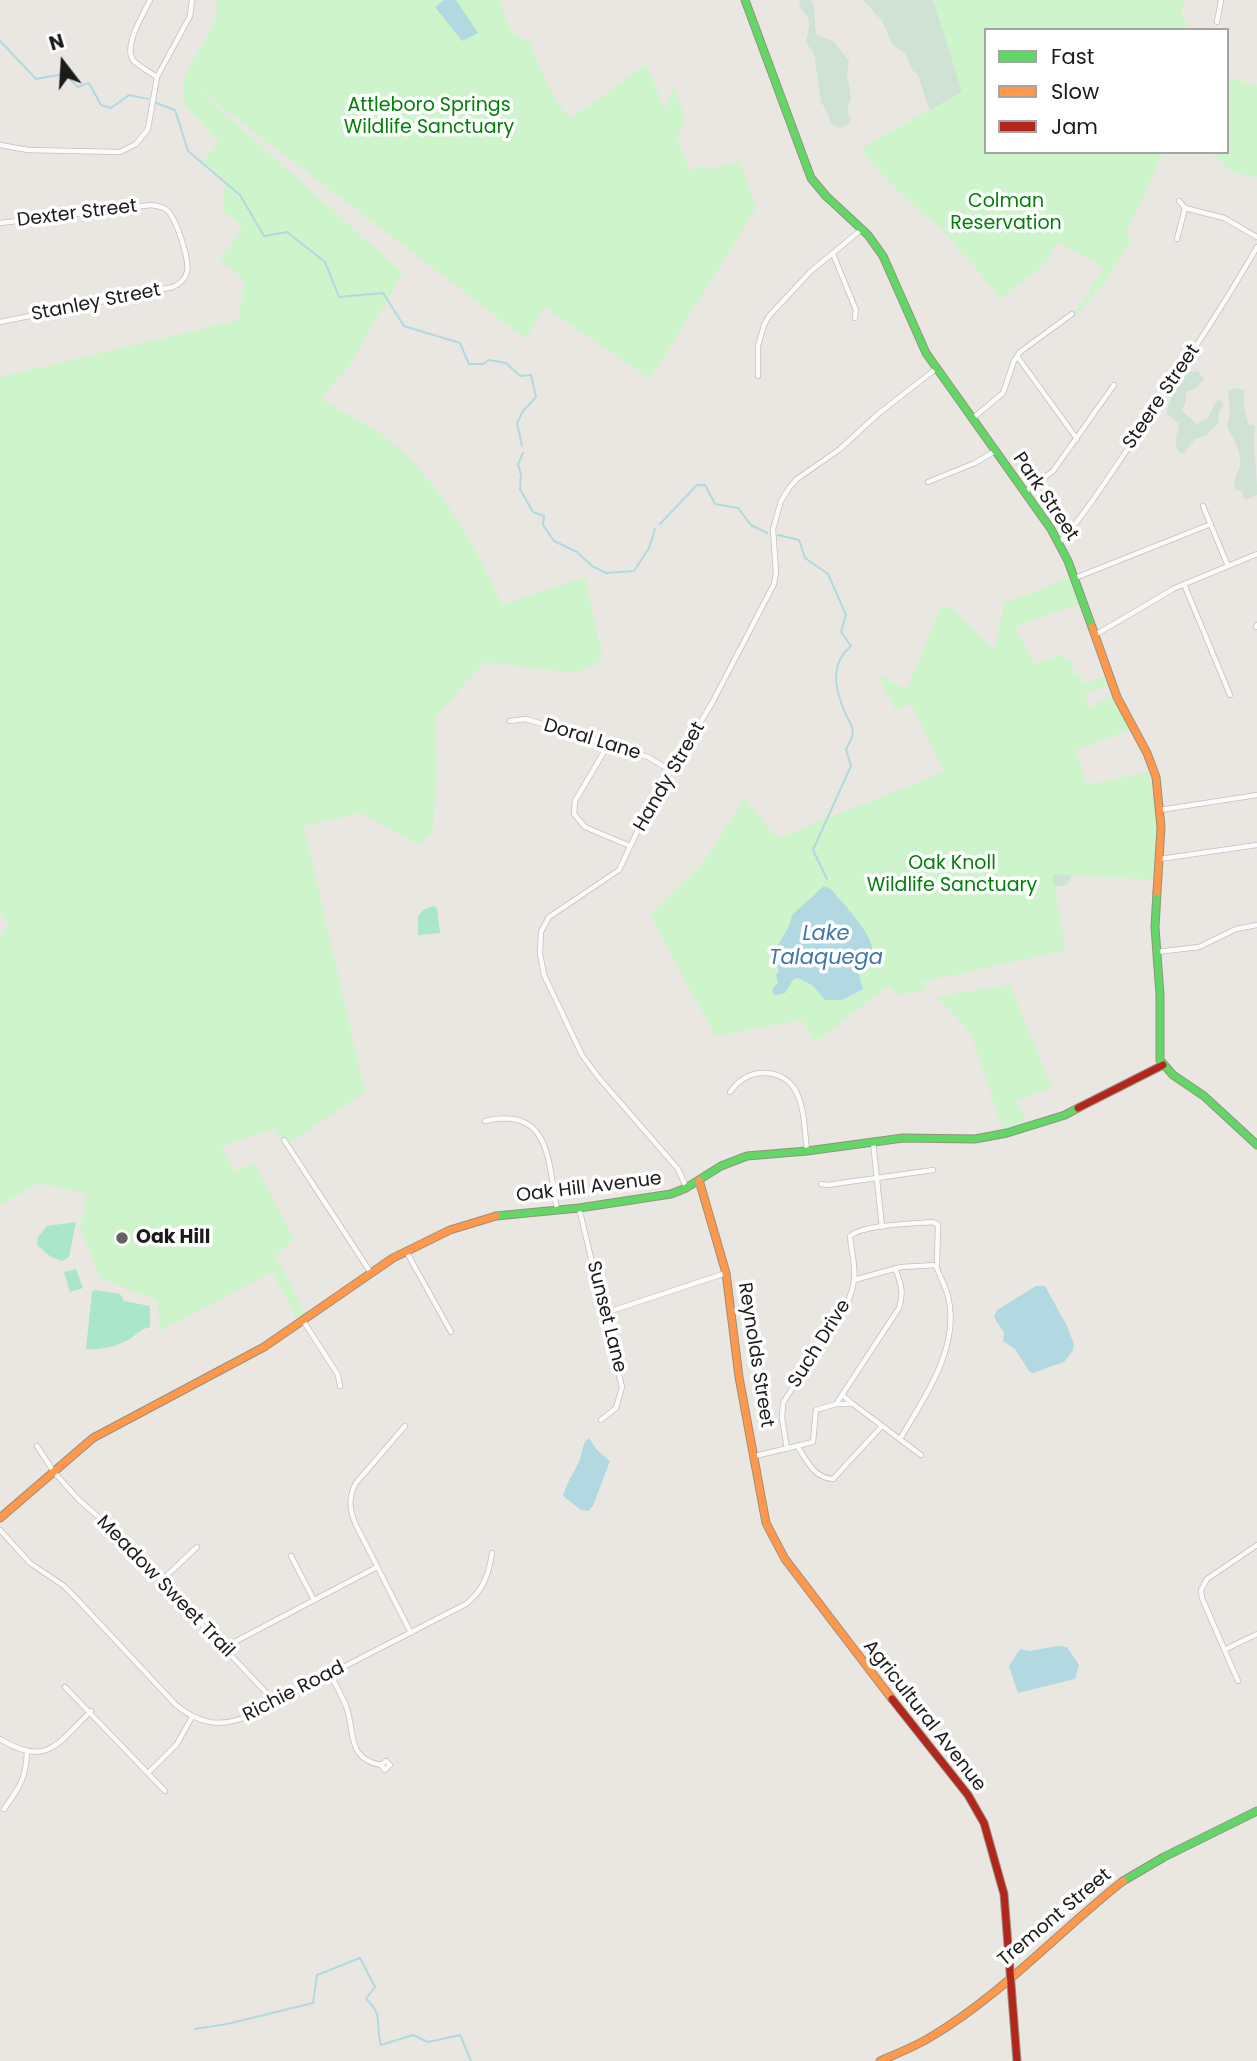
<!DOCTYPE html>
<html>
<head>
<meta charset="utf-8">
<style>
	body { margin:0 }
	#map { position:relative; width:1257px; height:2061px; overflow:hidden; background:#eae7e2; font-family:Poppins,sans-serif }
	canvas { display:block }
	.legend { position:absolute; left:984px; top:28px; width:245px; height:126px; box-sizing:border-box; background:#fff; border:2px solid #a4a4a4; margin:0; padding:9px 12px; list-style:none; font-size:21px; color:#1b1b1b }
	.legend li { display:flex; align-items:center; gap:14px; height:35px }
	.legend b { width:35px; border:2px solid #a4a4a4 }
	.north { position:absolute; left:28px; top:28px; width:70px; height:70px; -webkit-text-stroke:5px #fff; paint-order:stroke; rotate:343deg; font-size:19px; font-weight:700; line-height:28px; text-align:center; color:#1b1b1b }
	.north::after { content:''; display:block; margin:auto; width:24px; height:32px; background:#1b1b1b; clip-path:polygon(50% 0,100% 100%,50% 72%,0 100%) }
</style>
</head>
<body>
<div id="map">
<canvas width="1257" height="2061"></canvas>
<ul class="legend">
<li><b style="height:9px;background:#63d668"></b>Fast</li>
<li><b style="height:9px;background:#ff974d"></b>Slow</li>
<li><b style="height:9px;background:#b3261e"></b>Jam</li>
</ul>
<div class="north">N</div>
</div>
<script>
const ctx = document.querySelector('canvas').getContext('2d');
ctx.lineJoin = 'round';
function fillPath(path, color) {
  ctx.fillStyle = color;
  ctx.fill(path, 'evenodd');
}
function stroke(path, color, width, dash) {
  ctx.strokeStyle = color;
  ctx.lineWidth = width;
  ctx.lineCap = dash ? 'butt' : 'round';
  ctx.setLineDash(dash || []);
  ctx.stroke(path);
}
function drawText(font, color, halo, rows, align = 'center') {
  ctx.font = font + ' Poppins,sans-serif';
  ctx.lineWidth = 7;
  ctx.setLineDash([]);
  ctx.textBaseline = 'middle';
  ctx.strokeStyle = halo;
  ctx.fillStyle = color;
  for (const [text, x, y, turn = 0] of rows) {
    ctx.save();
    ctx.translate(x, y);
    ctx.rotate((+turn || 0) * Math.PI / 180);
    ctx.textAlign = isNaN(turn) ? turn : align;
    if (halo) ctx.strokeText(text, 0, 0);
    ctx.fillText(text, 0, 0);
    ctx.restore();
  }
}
fillPath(new Path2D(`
	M 799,0 L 812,0 C 817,12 813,23 817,35 L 833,41 L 849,61 L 847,74 L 851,98 L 847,111 L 851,119 L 848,124 L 840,128 L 830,123 L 829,115 L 821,102 L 814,53 L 806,43 C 807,35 812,23 806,15 C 801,8 800,9 799,0 Z
	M 863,0 L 1015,0 L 986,30 L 986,133 L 932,118 L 918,75 L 913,71 L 905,54 L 893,45 L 882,21 Z
	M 1198,371 L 1204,379 L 1196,388 L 1186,392 L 1186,402 L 1182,410 L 1196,424 L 1207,419 L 1217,400 L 1221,401 L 1223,406 L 1219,412 L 1219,422 L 1207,435 L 1195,439 L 1185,452 L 1180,453 C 1172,443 1178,434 1179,424 L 1167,414 L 1167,409 L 1178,382 L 1183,380 L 1188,372 Z
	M 1238,388 L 1244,390 L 1244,407 L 1248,424 L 1255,426 C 1256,432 1253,436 1254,443 C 1255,460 1257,477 1257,495 L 1246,500 L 1243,498 L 1242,492 L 1235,489 C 1232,477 1241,471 1240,460 C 1240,451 1232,435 1227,427 L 1230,414 L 1228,390 Z
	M 1053,868 L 1076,868 L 1067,885 L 1052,887 Z`), '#d0e2d6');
fillPath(new Path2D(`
	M 216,0 L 500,0 C 507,25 506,30 530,42 C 540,71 551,95 570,119 L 646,64 L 665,110 L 674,86 L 685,118 L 677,138 L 689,170 L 706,165 L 709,170 L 740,161 L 756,208 L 650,379 L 544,307 L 526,339 L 194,86 L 403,273 L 348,368 L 320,399 C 342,412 370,424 390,441 C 441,483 475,545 502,605 L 585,577 L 603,659 L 576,673 L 485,662 L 435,717 L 437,765 L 433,831 L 419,845 L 361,813 L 304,826 L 365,1092 L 285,1146 L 275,1129 L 221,1146 L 235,1171 L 255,1164 L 294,1239 L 276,1256 L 306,1315 L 298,1321 L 272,1272 L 160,1331 L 157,1300 L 100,1278 L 80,1227 L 87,1194 L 39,1183 L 0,1205 L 0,937 L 9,925 L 0,913 L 0,377 L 239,320 L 244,280 L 220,259 L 243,228 L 222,209 L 226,181 L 203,162 L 219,142 L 183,103 C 183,95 183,87 184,80 C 189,58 223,26 216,0 Z
	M 933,0 L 1185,0 L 1181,12 L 1189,30 L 986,30 L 986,152 L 1164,152 L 1126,233 L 1132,239 L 1102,286 L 1074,317 L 1072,314 L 1092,292 L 1089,289 L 1104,268 L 1058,242 L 1042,267 L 1001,298 L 946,234 L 895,188 L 860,149 L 962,92 Z
	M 1227,76 L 1257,86 L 1257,177 L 1231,172 L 1211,152 L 1227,152 Z
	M 1069,578 L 1079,604 L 1015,627 L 1034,664 L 1063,654 L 1065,660 L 1070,658 L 1076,676 L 1081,675 L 1084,684 L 1105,677 L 1108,686 L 1084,693 L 1090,708 L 1111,695 L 1130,729 L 1076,750 L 1086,785 L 1149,772 L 1157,823 L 1154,880 L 1052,874 L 1066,950 L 922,982 L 928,989 L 897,995 L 890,985 L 815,1042 L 802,1020 L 715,1036 L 650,915 L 703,863 L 745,798 L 777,838 L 944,772 L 911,704 L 896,711 L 883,687 L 879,675 L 907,690 L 942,604 L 953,609 L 994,651 L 1004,603 Z
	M 1010,984 L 1052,1088 L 1016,1100 L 1027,1123 L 1003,1130 L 971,1033 L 936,997 Z`), '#cdf4cb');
fillPath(new Path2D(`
	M 433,906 L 437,908 L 440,933 L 418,935 L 418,916 L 423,910 Z
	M 76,1222 L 69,1257 L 62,1261 L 51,1257 L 37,1245 L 38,1237 L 47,1226 Z
	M 76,1269 L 83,1288 L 70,1292 L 64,1272 Z
	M 95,1290 L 120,1294 L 124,1301 L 150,1306 L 150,1327 C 142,1329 138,1333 131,1338 C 117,1347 101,1350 86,1349 L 92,1292 Z`), '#a9e6ca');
fillPath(new Path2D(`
	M 444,0 L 456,0 L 478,33 L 462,41 L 435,7 Z
	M 824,886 L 831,889 C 841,902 879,939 871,955 C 861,974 855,962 863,989 L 842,1000 L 825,1000 L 812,985 L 798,978 L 793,980 L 785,993 L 775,995 L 772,993 L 774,986 L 778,984 L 776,975 L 779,971 C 769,941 788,940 792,915 Z
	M 1036,1286 L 1045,1286 L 1067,1326 L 1074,1344 L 1073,1350 L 1064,1362 L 1033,1373 L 1029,1371 L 1015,1349 L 1003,1341 L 1004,1333 L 994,1317 L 997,1310 Z
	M 589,1438 L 597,1450 L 610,1461 L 593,1506 L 588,1511 L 581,1510 L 563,1496 C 567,1481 576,1470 580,1459 C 583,1450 582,1444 589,1438 Z
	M 1058,1646 L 1067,1647 L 1079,1665 L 1075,1679 L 1018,1693 L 1009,1666 L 1020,1649 L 1029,1651 Z`), '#b2d9e1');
stroke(new Path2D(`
	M 0,41 L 36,79 L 64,74 L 78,87 L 89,83 L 101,105 L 111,108 L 129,95 L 148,99
	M 156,103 L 175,110 L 188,151 L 240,195 L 264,236 L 287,232 L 325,262 L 339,297 L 383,293 L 404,326 L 460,343 L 469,364 L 483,364 L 489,360 L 506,363 L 520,376 L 531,375 L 536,397 L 523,411 L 517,423 L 522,446
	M 523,453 L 518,464 L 521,475 L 520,489 L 533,512 L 544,516 L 543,525 L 554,541 L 577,552 L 592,566 L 606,573 L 634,571 L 649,548 L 655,529
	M 660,524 L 697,485 L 705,485 L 715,504 L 738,508 L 751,525 L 767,533
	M 778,535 L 799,540 L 805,558 L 828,574 L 846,615 L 841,632 L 851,646 C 831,663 834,684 843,708 C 849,725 860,727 846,749 L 851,766 L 813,850 L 827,879
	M 195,2029 L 227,2024 L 313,2003 L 317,1975 L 360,1958 L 375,1987 L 366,1999 C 384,2015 375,2025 381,2045 L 413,2035 L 428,2042 L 460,2035 L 471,2061`), '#b2d9e1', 2);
const street = new Path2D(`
	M 150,0 C 144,13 123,46 133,60 C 138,66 150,72 157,77 L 190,16 L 192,0
	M 1217,22 L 1221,0
	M 0,145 L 28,150 L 120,152 L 136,144 L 148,129 L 157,77
	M 1179,201 L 1185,208 L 1224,218 L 1257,237
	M 0,223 L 151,205 C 157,206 162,206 167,210 C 176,218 190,260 187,272 C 185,280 180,284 173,287 L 0,322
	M 1177,239 L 1185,208
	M 833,254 L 856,310 L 855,318
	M 1017,356 L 1077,439
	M 758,376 L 758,346 L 764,325 L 769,316 L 811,271 L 861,230
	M 973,418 L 1003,393 L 1014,361 L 1020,352 L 1072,314
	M 928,482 L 975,463 L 995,451
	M 1025,492 L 1053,471 L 1114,385
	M 1203,506 L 1228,566
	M 1060,542 C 1090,508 1115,467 1141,429 C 1181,369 1221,310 1257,247
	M 1075,578 L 1211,524
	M 1184,584 L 1230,695
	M 1256,627 L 1257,625
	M 1095,635 L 1175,588 L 1257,554
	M 510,721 L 526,719 L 582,736 L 648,757 L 671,771
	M 608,745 L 575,801 L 574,814 L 585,827 L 630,846
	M 1160,810 L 1257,795
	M 1160,859 L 1257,845
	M 1157,952 L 1199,947 L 1236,929 L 1257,925
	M 730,1092 C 738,1081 748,1073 763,1073 C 806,1073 803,1119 807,1151
	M 485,1121 C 551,1106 548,1161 557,1210
	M 284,1140 L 371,1273
	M 873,1142 L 882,1227
	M 821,1184 L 827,1185 L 933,1170
	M 686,1187 L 678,1169 L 599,1078 L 582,1055 L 544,975 L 540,954 L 541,932 L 549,917 L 619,870 L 646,813 L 712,703 L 774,584 L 776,572 L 773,529 L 781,501 L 789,488 L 797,479 L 840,449 L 878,414 L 937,368
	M 579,1208 L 622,1387 L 616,1408 L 601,1420
	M 406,1251 L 451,1332
	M 605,1313 L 726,1273
	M 304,1322 L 338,1375 L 340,1386
	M 837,1404 L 853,1404 L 842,1395
	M 853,1404 L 921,1455
	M 405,1426 L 356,1483 C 348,1497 349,1510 356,1525 L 411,1633
	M 900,1439 C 924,1398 961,1347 948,1296 C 945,1286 940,1276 936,1266
	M 37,1446 L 54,1472 L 78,1499 L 112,1529 L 275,1702
	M 798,1447 C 807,1461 814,1478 833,1479 L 882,1426
	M 787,1449 L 782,1418 L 783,1403 C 804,1367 849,1321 854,1280 C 856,1266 851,1251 850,1236 C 865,1224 913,1224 933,1222 L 938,1225 L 937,1265 L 901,1267 L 854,1280
	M 755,1456 L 813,1442 L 816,1410 L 836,1404 L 899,1308 C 904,1293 901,1283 895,1268
	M 0,1530 L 30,1563 L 64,1586 L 74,1596 L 176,1705 C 199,1724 221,1728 248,1716 L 466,1604 C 483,1591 489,1574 492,1553
	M 291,1556 L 314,1600
	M 161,1581 L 197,1547
	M 223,1648 L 377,1567
	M 1226,1649 L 1257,1634
	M 330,1674 C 336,1686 343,1697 347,1709 C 355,1733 347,1759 381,1765 L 386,1761 L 390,1765 L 385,1770 L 381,1765
	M 1238,1681 L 1202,1598 L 1201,1590 L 1207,1579 L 1257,1545
	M 65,1687 L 165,1791
	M 0,1739 C 47,1768 58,1743 91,1711
	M 148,1773 L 177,1744 L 192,1717
	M 4,1809 C 19,1788 26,1779 27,1752`);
const fast = new Path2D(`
	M 745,0 L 811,178 L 826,196 L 868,235 L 883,256 L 926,353 L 1051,529 L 1068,561 L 1092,627
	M 1157,892 L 1155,927 L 1160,995 L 1160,1060 L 1173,1075 L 1204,1096 L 1257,1145
	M 496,1216 L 579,1208 L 671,1194 L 686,1188 L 721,1166 L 747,1156 L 807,1151 L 903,1138 L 975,1139 L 1007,1133 L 1065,1115 L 1078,1108
	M 1123,1881 L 1164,1857 L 1257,1811`);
const slow = new Path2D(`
	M 1092,627 L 1117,697 L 1147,753 L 1156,777 L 1161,827 L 1157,892
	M 699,1180 L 726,1273 L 739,1377 L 766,1523 L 785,1559 L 892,1699
	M 0,1518 L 93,1438 L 264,1347 L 393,1258 L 450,1230 L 496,1216
	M 880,2061 C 896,2054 914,2047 929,2038 C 1001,1996 1058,1932 1123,1881`);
const jam = new Path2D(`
	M 1078,1108 L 1163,1065
	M 892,1699 L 968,1795 L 984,1823 L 1004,1894 L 1017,2061`);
stroke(street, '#c2c1bf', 6);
stroke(fast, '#93937b', 9);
stroke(slow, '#93937b', 9);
stroke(jam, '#93937b', 9);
stroke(street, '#fcfbfb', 4.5);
stroke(fast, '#63d668', 7);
stroke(slow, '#ff974d', 7);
stroke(jam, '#b3261e', 7);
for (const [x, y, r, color] of [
	[122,1238,7,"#636261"]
]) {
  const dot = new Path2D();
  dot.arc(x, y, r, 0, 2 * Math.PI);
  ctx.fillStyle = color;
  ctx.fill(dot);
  stroke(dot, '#fff', 2.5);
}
drawText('19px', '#018108', '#fff', [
	["Attleboro Springs",429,106],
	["Wildlife Sanctuary",429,128],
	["Colman",1006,202],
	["Reservation",1006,224],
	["Oak Knoll",952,864],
	["Wildlife Sanctuary",952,886]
]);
drawText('19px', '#1b1b1b', '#fff', [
	["Dexter Street",77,214,-7],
	["Stanley Street",96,303,-11],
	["Steere Street",1162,397,-56],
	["Park Street",1045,497,56],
	["Doral Lane",592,740,17],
	["Handy Street",670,777,-60],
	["Oak Hill Avenue",589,1188,-7],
	["Sunset Lane",606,1317,76],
	["Such Drive",820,1344,-58],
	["Reynolds Street",755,1355,81],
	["Meadow Sweet Trail",165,1587,46],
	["Richie Road",294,1692,-27],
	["Agricultural Avenue",924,1716,52],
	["Tremont Street",1055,1918,-40]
]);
drawText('bold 19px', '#1b1b1b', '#fff', [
	["Oak Hill",136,1238]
], 'left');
drawText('italic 21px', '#3d77aa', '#fff', [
	["Lake",826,935],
	["Talaquega",826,959]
]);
</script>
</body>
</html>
